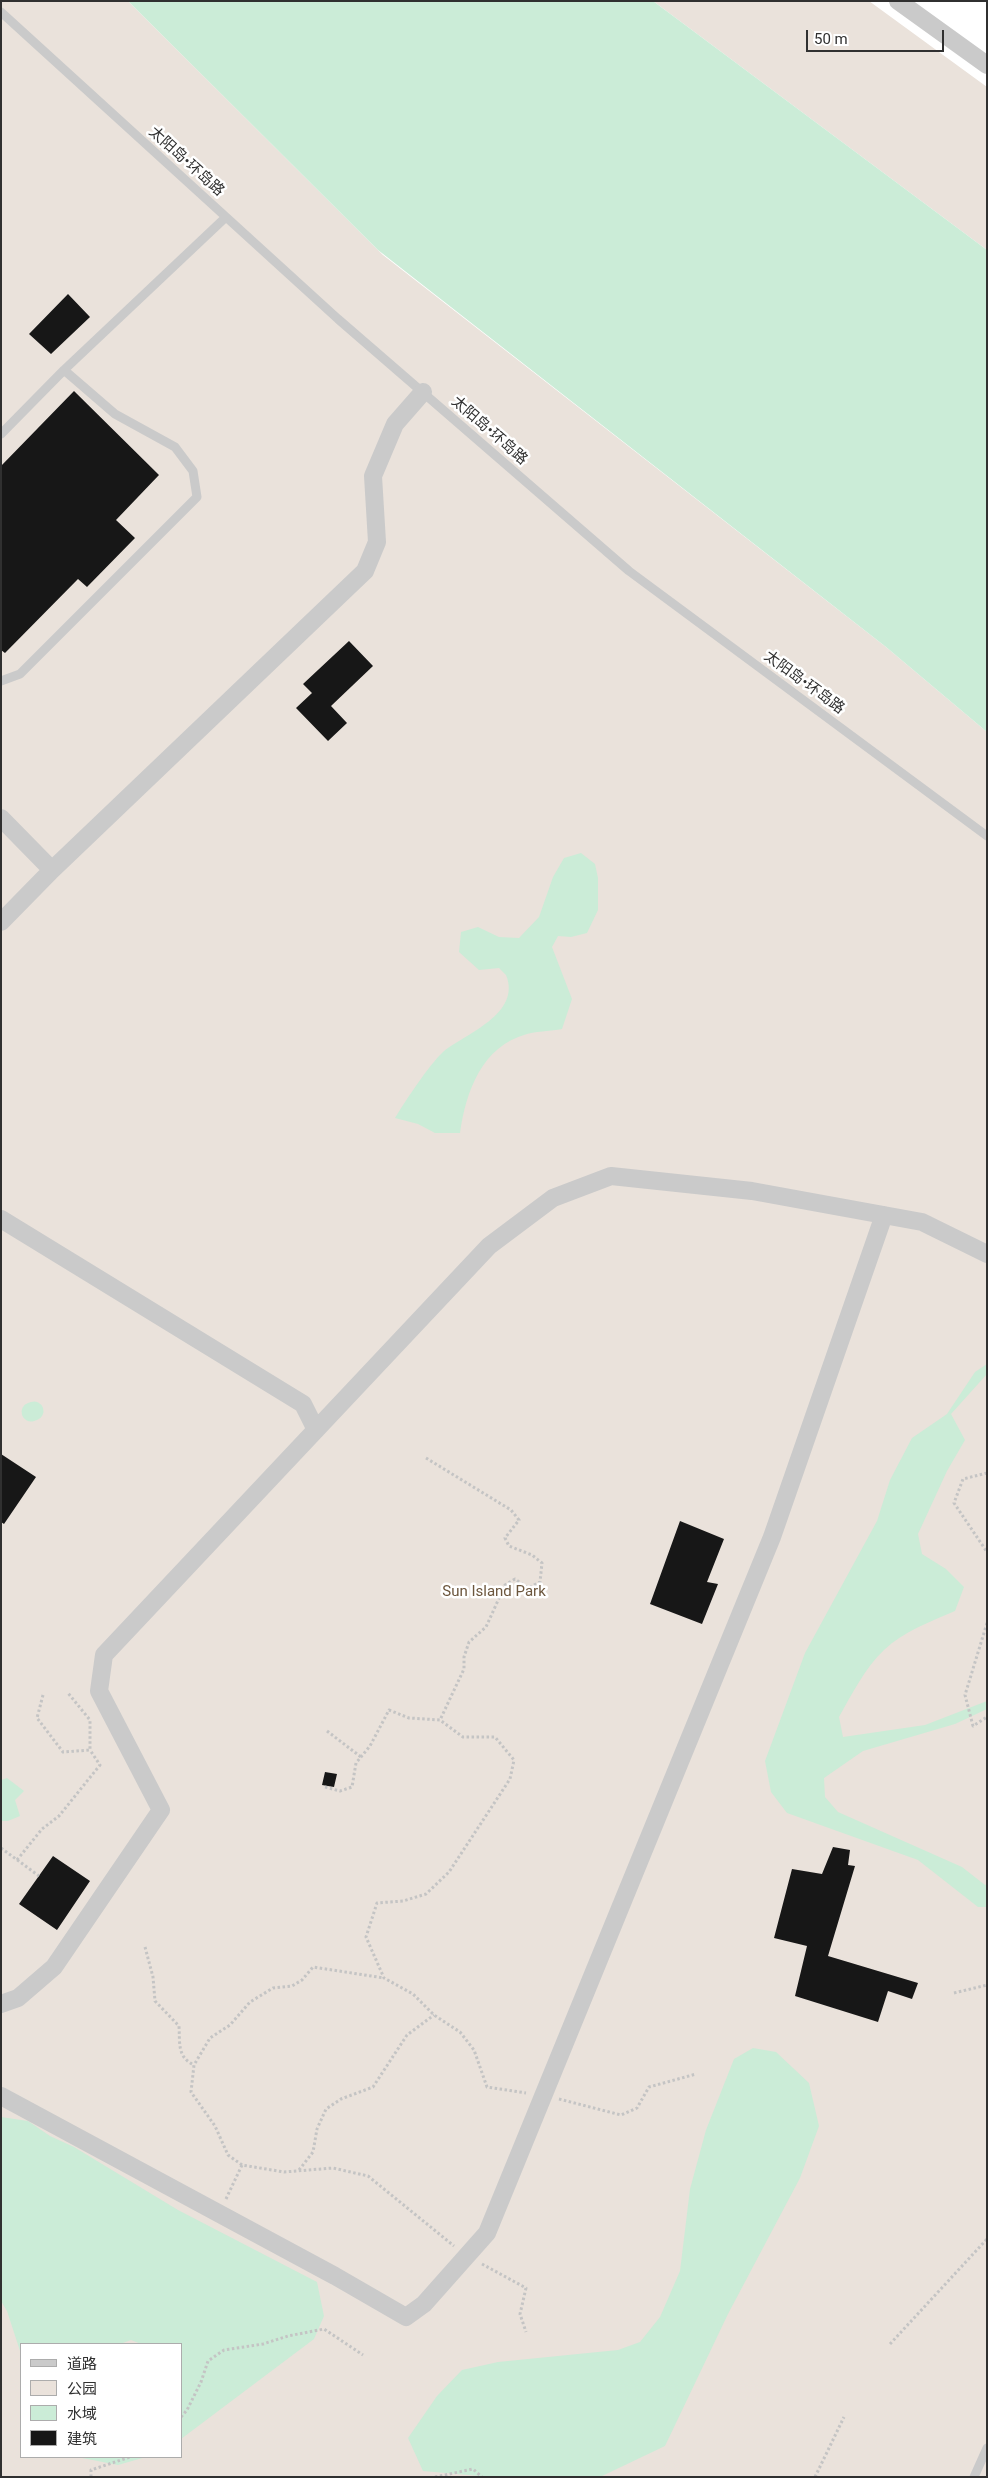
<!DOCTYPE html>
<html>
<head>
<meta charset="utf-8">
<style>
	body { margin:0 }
	#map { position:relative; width:988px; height:2478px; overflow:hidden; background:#fff; font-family:Roboto,"Noto Sans SC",sans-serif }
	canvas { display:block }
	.frame { position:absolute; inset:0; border:2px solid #303030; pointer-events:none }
	.legend { position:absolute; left:20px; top:2343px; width:162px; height:115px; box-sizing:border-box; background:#fff; border:1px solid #acacac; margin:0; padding:6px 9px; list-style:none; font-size:15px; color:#303030 }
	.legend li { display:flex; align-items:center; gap:10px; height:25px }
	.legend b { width:25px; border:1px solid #acacac }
	.scale { position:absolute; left:806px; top:30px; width:138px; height:22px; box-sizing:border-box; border:2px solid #303030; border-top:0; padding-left:6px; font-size:15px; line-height:18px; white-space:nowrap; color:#303030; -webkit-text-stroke:4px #fff; paint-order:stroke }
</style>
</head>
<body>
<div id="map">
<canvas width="988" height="2478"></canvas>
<div class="frame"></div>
<ul class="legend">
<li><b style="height:6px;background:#cacaca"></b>道路</li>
<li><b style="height:14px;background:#eae2db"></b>公园</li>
<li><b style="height:14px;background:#cbecd7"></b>水域</li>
<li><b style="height:14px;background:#171717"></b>建筑</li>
</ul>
<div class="scale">50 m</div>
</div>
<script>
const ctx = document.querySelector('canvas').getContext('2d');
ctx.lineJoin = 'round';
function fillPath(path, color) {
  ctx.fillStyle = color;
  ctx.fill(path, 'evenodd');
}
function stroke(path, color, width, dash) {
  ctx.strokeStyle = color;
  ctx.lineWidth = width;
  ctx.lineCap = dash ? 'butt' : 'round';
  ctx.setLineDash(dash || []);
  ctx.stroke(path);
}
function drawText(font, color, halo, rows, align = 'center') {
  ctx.font = font + ' Roboto,"Noto Sans SC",sans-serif';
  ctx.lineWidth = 5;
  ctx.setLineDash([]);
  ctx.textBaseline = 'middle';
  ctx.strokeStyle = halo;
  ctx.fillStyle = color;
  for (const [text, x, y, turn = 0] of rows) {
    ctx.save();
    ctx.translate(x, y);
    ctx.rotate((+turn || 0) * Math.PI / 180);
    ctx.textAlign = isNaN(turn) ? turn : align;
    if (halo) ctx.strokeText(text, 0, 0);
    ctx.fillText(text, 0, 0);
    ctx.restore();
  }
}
fillPath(new Path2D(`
	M 1,1 L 128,1 L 383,255 L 886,647 L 987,732 L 987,2477 L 1,2477 ZM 21,2344 L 181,2344 L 181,2457 L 21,2457 Z
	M 653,1 L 869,1 L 987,87 L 987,250 Z`), '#eae2db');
fillPath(new Path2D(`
	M 128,1 L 653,1 L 987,250 L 987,732 L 886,647 L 378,250 Z
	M 581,853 L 595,864 L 598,878 L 598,910 L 587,933 L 571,937 L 558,936 L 552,947 L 572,999 L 562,1029 C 551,1031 538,1031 527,1034 C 482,1046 466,1091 460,1133 L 435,1133 L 418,1124 L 395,1118 C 406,1100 429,1065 443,1052 C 465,1034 522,1014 506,975 L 499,968 L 479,970 L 459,952 L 461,932 L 478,927 L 499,937 L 519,938 L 539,917 L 553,877 L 564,858 Z
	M 987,1364 L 987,1374 L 951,1414 L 965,1440 L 947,1471 L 918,1534 L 922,1554 L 946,1569 L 964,1587 L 955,1611 C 930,1622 904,1631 884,1650 C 865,1668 852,1694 839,1717 L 843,1737 L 925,1725 L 987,1701 L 987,1709 L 955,1724 L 863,1751 L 824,1778 L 825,1797 L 838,1812 L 962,1867 L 985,1885 L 987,1884 L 987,1907 L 978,1907 L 918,1860 L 787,1813 L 771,1792 L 765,1761 L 805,1653 L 877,1521 L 890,1480 L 912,1438 L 947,1414 L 975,1372 Z
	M 7,1778 L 24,1791 L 15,1800 L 20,1816 L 8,1821 L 1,1821 L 1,1780 Z
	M 753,2048 L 776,2052 L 809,2083 L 819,2126 L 800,2178 L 728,2314 L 665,2446 L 600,2477 L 491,2477 L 423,2471 L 408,2438 L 437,2396 L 462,2370 L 498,2362 L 618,2350 L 640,2342 L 660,2317 L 680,2271 L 690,2189 L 706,2130 L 734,2059 Z
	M 1,2117 L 28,2121 L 50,2136 L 74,2147 L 178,2210 L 317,2282 L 324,2316 L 314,2339 L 181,2439 L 181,2344 L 141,2344 L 131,2340 L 120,2344 L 21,2344 L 21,2354 L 7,2311 L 1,2301 Z
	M 77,2457 L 146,2457 L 118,2465 Z`), '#cbecd7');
stroke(new Path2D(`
	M 31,1412 L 34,1411`), '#cbecd7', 19);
fillPath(new Path2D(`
	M 68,294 L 90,317 L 51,354 L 29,334 Z
	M 74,391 L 159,475 L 116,520 L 135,538 L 87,587 L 78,579 L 5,653 L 1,650 L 1,466 Z
	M 349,641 L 373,666 L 331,706 L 347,723 L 328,741 L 296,708 L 312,693 L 303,684 Z
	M 1,1454 L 36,1477 L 4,1524 L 1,1522 Z
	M 680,1521 L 724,1539 L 707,1582 L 718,1584 L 702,1624 L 650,1604 Z
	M 325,1772 L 337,1774 L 334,1787 L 322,1785 Z
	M 833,1847 L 850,1850 L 848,1865 L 855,1866 L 828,1956 L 918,1983 L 912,1999 L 888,1991 L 878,2022 L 795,1996 L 807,1946 L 774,1938 L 792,1869 L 822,1874 Z
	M 53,1856 L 90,1881 L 57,1930 L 19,1904 Z`), '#171717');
stroke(new Path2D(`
	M 426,1458 L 511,1510 L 519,1520 L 505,1538 L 509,1546 L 532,1555 L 542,1563 L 540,1582 L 528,1588 L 515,1579 L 505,1585 L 486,1627 L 469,1642 L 464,1657 L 464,1669 L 440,1720
	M 987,1473 L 963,1479 L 954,1503 L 987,1552
	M 987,1623 L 965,1695 L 973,1726 L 987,1717
	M 43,1695 L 37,1718 L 63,1752 L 90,1750 L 90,1720 L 68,1693
	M 327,1731 L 361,1757
	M 325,1787 L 340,1791 L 352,1787 L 356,1763 L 370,1746 L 389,1710 L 409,1718 L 440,1720 L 463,1737 L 495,1737 L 514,1760 L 510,1779 L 449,1872 L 426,1894 L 403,1901 L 377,1903 L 366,1937 L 384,1978 L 413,1994 L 434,2015 L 460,2032 L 474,2050 L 487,2087 L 526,2093
	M 1,1848 L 39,1876
	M 17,1860 L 42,1829 L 59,1816 L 100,1765 L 90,1750
	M 145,1947 L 153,1977 L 155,2001 L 179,2026 C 180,2043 177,2057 194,2065
	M 954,1993 L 987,1985
	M 559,2099 L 621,2115 L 637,2108 L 649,2087 L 696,2074
	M 242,2165 L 228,2155 L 215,2126 L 191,2092 L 194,2065 L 210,2038 L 230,2025 L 250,2002 L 273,1988 L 292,1986 L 302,1980 L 313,1967 L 384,1978
	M 299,2170 L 313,2152 L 317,2129 L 326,2109 L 341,2099 L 373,2087 L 407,2035 L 434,2015
	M 226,2199 L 242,2165 L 284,2172 L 333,2168 L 368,2176 L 454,2246
	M 482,2264 L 526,2288 L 520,2314 L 526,2332
	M 890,2344 L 987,2239
	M 181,2417 L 187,2410 L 201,2382 L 208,2361 L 224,2350 L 263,2344 L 288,2336 L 324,2329 L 363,2355
	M 91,2477 L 91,2470 L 130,2457
	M 435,2477 L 473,2469 L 482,2477
	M 815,2477 L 844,2417`), '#c4c4c4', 3, [2.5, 2.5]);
stroke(new Path2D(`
	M 1,12 L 338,319 L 629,571 L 987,836
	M 1,434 L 64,370
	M 1,681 L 20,674 L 197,497 L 193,471 L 175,447 L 115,414 L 64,370 L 226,217
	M 974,2477 L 987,2448`), '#cacaca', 9);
stroke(new Path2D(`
	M 898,1 L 987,65
	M 1,818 L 52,870 L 1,922
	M 52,870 L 365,571 L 377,542 L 373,476 L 395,424 L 423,392
	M 1,1219 L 303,1404 L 316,1430
	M 1,2004 L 18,1998 L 54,1967 L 161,1810 L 99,1691 L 104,1655 L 489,1246 L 553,1198 L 611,1176 L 752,1191 L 922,1222 L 987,1254
	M 1,2096 L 335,2276 L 406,2317 L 424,2304 L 487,2233 L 772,1537 L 884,1215`), '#cacaca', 18);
drawText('15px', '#303030', '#fff', [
	["太阳岛•环岛路",186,162,42],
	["太阳岛•环岛路",489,431,41],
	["太阳岛•环岛路",804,683,36]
]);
drawText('15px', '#6c563d', '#fff', [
	["Sun Island Park",494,1592]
]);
</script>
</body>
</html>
